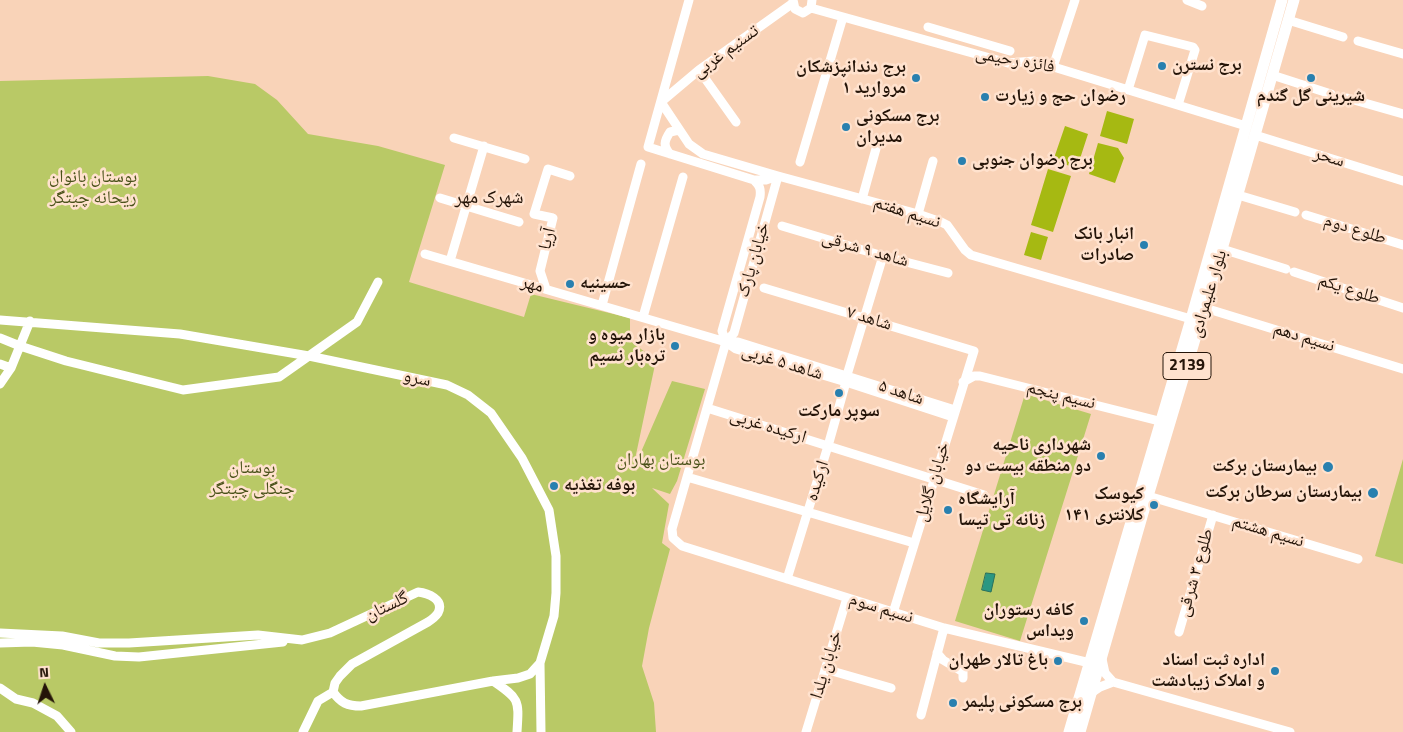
<!DOCTYPE html>
<html>
<head>
<meta charset="utf-8">
<style>
	body { margin:0 }
	#map { position:relative; width:1403px; height:732px; overflow:hidden; background:#f9d3b8; font-family:"Titillium Web",sans-serif }
	canvas { display:block }
	.north { position:absolute; left:20px; top:662px; width:50px; height:50px; -webkit-text-stroke:4px #ffe2ce; paint-order:stroke; rotate:356deg; font-size:14px; font-weight:700; line-height:20px; text-align:center; color:#241408 }
	.north::after { content:''; display:block; margin:auto; width:18px; height:22px; background:#241408; clip-path:polygon(50% 0,100% 100%,50% 72%,0 100%) }
</style>
</head>
<body>
<div id="map">
<canvas width="1403" height="732"></canvas>
<div class="north">N</div>
</div>
<script>
const ctx = document.querySelector('canvas').getContext('2d');
ctx.lineJoin = 'round';
function fillPath(path, color) {
  ctx.fillStyle = color;
  ctx.fill(path, 'evenodd');
}
function stroke(path, color, width, dash) {
  ctx.strokeStyle = color;
  ctx.lineWidth = width;
  ctx.lineCap = dash ? 'butt' : 'round';
  ctx.setLineDash(dash || []);
  ctx.stroke(path);
}
function drawText(font, color, halo, rows, align = 'center') {
  ctx.font = font + ' "Titillium Web","Noto Naskh Arabic",sans-serif';
  ctx.lineWidth = 5;
  ctx.setLineDash([]);
  ctx.textBaseline = 'middle';
  ctx.strokeStyle = halo;
  ctx.fillStyle = color;
  for (const [text, x, y, turn = 0] of rows) {
    ctx.save();
    ctx.translate(x, y);
    ctx.rotate((+turn || 0) * Math.PI / 180);
    ctx.textAlign = isNaN(turn) ? turn : align;
    if (halo) ctx.strokeText(text, 0, 0);
    ctx.fillText(text, 0, 0);
    ctx.restore();
  }
}
fillPath(new Path2D(`
	M 208,76 L 255,84 L 277,100 L 308,134 L 378,146 L 445,165 L 409,282 L 524,317 L 531,294 L 630,318 L 630,341 L 656,360 L 634,464 L 636,472 L 641,452 L 672,381 L 705,389 L 677,481 L 670,494 L 652,488 L 669,504 L 662,543 L 670,549 L 649,628 L 642,666 L 654,703 L 656,732 L 0,732 L 0,81 Z
	M 1025,394 L 1091,414 L 1020,641 L 955,621 Z
	M 1403,459 L 1403,564 L 1375,556 Z`), '#b9c966');
fillPath(new Path2D(`
	M 1107,111 L 1134,119 L 1127,144 L 1100,136 Z
	M 1065,126 L 1088,134 L 1077,168 L 1053,161 Z
	M 1098,143 L 1118,148 L 1124,158 L 1115,183 L 1089,174 Z
	M 1048,169 L 1071,176 L 1053,232 L 1031,225 Z
	M 1031,232 L 1048,237 L 1041,260 L 1024,255 Z`), '#a6b912');
const water = new Path2D(`
	M 986,573 L 995,574 L 991,592 L 982,590 Z`);
fillPath(water, '#2a9782');
stroke(water, '#28705d', 1);
stroke(new Path2D(`
	M 689,0 L 648,147 L 754,180 L 766,180 L 778,176
	M 793,0 L 795,9 L 803,13 L 811,8 L 812,0
	M 1187,0 L 1202,6
	M 811,8 L 1008,63 L 1034,61 L 1246,126
	M 1288,20 L 1343,37
	M 928,27 L 1010,51
	M 1358,41 L 1403,54
	M 1053,67 L 1075,0
	M 699,70 L 736,122
	M 1272,75 L 1331,94
	M 1128,90 L 1145,35 L 1193,47 L 1195,50 L 1178,105
	M 1347,98 L 1403,114
	M 661,102 L 689,144 L 703,154 L 778,176 L 918,214 L 941,222 L 947,225 L 965,250 L 971,255 L 1191,319
	M 661,102 L 699,70 L 793,3
	M 1255,135 L 1403,181
	M 454,138 L 525,159
	M 670,154 C 663,146 664,141 670,132 L 679,130
	M 800,162 L 843,17
	M 778,176 L 734,333 L 726,342 L 672,529 L 673,538 L 682,546 L 944,628 L 1090,663
	M 1238,195 L 1295,212
	M 440,198 L 519,222
	M 862,199 L 877,145
	M 918,214 L 933,161
	M 1306,215 L 1403,245
	M 782,226 L 883,256 L 948,273
	M 1222,249 L 1286,269
	M 425,254 L 726,342 L 738,342 L 955,410
	M 450,261 L 484,146
	M 1294,272 L 1403,308
	M 764,288 L 974,351 L 893,613
	M 546,289 L 540,271 L 553,218 L 534,214 L 548,169 L 570,176
	M 602,305 L 641,164
	M 1205,308 L 1403,369
	M 643,317 L 683,177
	M 0,320 L 180,334 L 309,356 L 447,385 L 468,395 L 491,413 L 522,458 L 549,510 L 556,556 L 556,593 L 554,616 L 540,663 L 541,732
	M 0,338 L 20,346 L 66,361 L 183,390 L 279,377 L 357,322 L 378,282
	M 726,342 L 736,349 L 846,382 L 953,417
	M 726,342 L 722,331 L 760,197 C 761,189 760,186 754,180
	M 0,364 L 11,368
	M 847,375 L 883,256
	M 963,382 L 974,376 L 980,376 L 1159,421
	M 0,384 L 11,368 L 30,321
	M 707,408 L 984,495
	M 687,477 L 914,543
	M 1148,496 L 1358,559
	M 787,579 L 828,446 L 846,382
	M 1179,632 L 1213,515
	M 0,633 L 62,636 L 99,643 L 129,643 L 258,635 L 302,640 L 330,633 L 418,592 C 427,593 445,599 438,613 C 436,616 431,620 428,622 L 352,664 L 340,676 L 335,683 L 333,692 C 341,703 347,706 361,706 L 493,681 L 518,678 L 530,674 L 540,663
	M 0,643 L 32,642 L 63,645 L 115,656 L 139,657 L 283,642
	M 937,653 L 943,660 L 963,672 L 963,678
	M 1102,659 L 1105,673 L 1113,682 L 1290,732
	M 825,669 L 891,688
	M 493,681 C 520,699 519,700 517,732
	M 0,688 L 16,699 L 33,703 L 57,716 L 71,732
	M 1091,693 L 1100,687 L 1113,682
	M 921,715 L 944,628
	M 303,732 L 318,701 L 333,692
	M 806,732 L 847,598`), '#fff', 9);
stroke(new Path2D(`
	M 1069,732 L 1191,319 L 1282,0
	M 1080,732 L 1148,496 L 1222,249 L 1294,0`), '#fff', 11);
for (const [x, y, r, color] of [
	[1162,66,5,"#2980af"],
	[916,78,5,"#2980af"],
	[1311,78,5,"#2980af"],
	[985,97,5,"#2980af"],
	[846,127,5,"#2980af"],
	[962,161,5,"#2980af"],
	[1144,245,5,"#2980af"],
	[570,284,5,"#2980af"],
	[675,346,5,"#2980af"],
	[839,393,5,"#2980af"],
	[1101,456,5,"#2980af"],
	[1328,467,6,"#2980af"],
	[554,486,5,"#2980af"],
	[1373,493,6,"#2980af"],
	[1154,505,5,"#2980af"],
	[948,510,5,"#2980af"],
	[1084,621,5,"#2980af"],
	[1058,661,5,"#2980af"],
	[1275,671,5,"#2980af"],
	[953,703,5,"#2980af"]
]) {
  const dot = new Path2D();
  dot.arc(x, y, r, 0, 2 * Math.PI);
  ctx.fillStyle = color;
  ctx.fill(dot);
  stroke(dot, '#ffe2ce', 2);
}
for (const [x, y, w] of [
	[1187,366,48]
]) {
  const box = new Path2D();
  box.roundRect(x - w / 2, y - 13.5, w, 27, 4);
  ctx.fillStyle = '#ffe2ce';
  ctx.fill(box);
  stroke(box, '#241408', 1);
}
drawText('bold 16px', '#241408', null, [
	["2139",1187,366]
]);
drawText('18px', '#241408', '#ffe2ce', [
	["تسنیم غربی",726,52,-36],
	["فائزه رحیمی",1015,61,10],
	["سحر",1329,158,17],
	["نسیم هفتم",907,213,18],
	["طلوع دوم",1355,230,17],
	["آریا",548,239,-76],
	["شاهد ۹ شرقی",865,250,16],
	["خیابان پارک",754,260,-74],
	["مهر",532,285,16],
	["طلوع یکم",1349,290,18],
	["بلوار علیمرادی",1209,294,-73],
	["شاهد ۷",869,319,17],
	["نسیم دهم",1304,338,17],
	["شاهد ۵ غربی",782,363,17],
	["سرو",417,379,12],
	["شاهد ۵",901,393,18],
	["نسیم پنجم",1061,396,14],
	["ارکیده غربی",768,427,17],
	["ارکیده",818,481,-73],
	["خیابان گلایل",933,482,-73],
	["نسیم هشتم",1268,532,17],
	["طلوع ۳ شرقی",1196,573,-74],
	["گلستان",387,607,-25],
	["نسیم سوم",881,609,17],
	["خیابان یلدا",827,665,-73]
]);
drawText('bold 18px', '#241408', '#ffe2ce', [
	["برج نسترن",1172,66,"left"],
	["برج دندانپزشکان",906,68],
	["مروارید ۱",906,89],
	["رضوان حج و زیارت",995,97,"left"],
	["شیرینی گل گندم",1311,97,"center"],
	["برج مسکونی",856,117,"left"],
	["مدیران",856,138,"left"],
	["برج رضوان جنوبی",972,161,"left"],
	["انبار بانک",1134,235],
	["صادرات",1134,256],
	["حسینیه",580,284,"left"],
	["بازار میوه و",665,336],
	["تره‌بار نسیم",665,357],
	["سوپر مارکت",839,412,"center"],
	["شهرداری ناحیه",1091,446],
	["دو منطقه بیست دو",1091,467],
	["بیمارستان برکت",1317,467],
	["بوفه تغذیه",564,486,"left"],
	["بیمارستان سرطان برکت",1362,493],
	["کیوسک",1144,495],
	["کلانتری ۱۴۱",1144,516],
	["آرایشگاه",958,500,"left"],
	["زنانه تی تیسا",958,521,"left"],
	["کافه رستوران",1074,611],
	["ویداس",1074,632],
	["باغ تالار طهران",1048,661],
	["اداره ثبت اسناد",1265,661],
	["و املاک زیبادشت",1265,682],
	["برج مسکونی پلیمر",963,703,"left"]
], 'right');
drawText('18px', '#495118', '#ffe2ce', [
	["بوستان بانوان",93,178],
	["ریحانه چیتگر",93,199],
	["بوستان بهاران",661,461],
	["بوستان",252,469],
	["جنگلی چیتگر",252,490]
]);
drawText('19px', '#241408', '#ffe2ce', [
	["شهرک مهر",489,198]
]);
</script>
</body>
</html>
